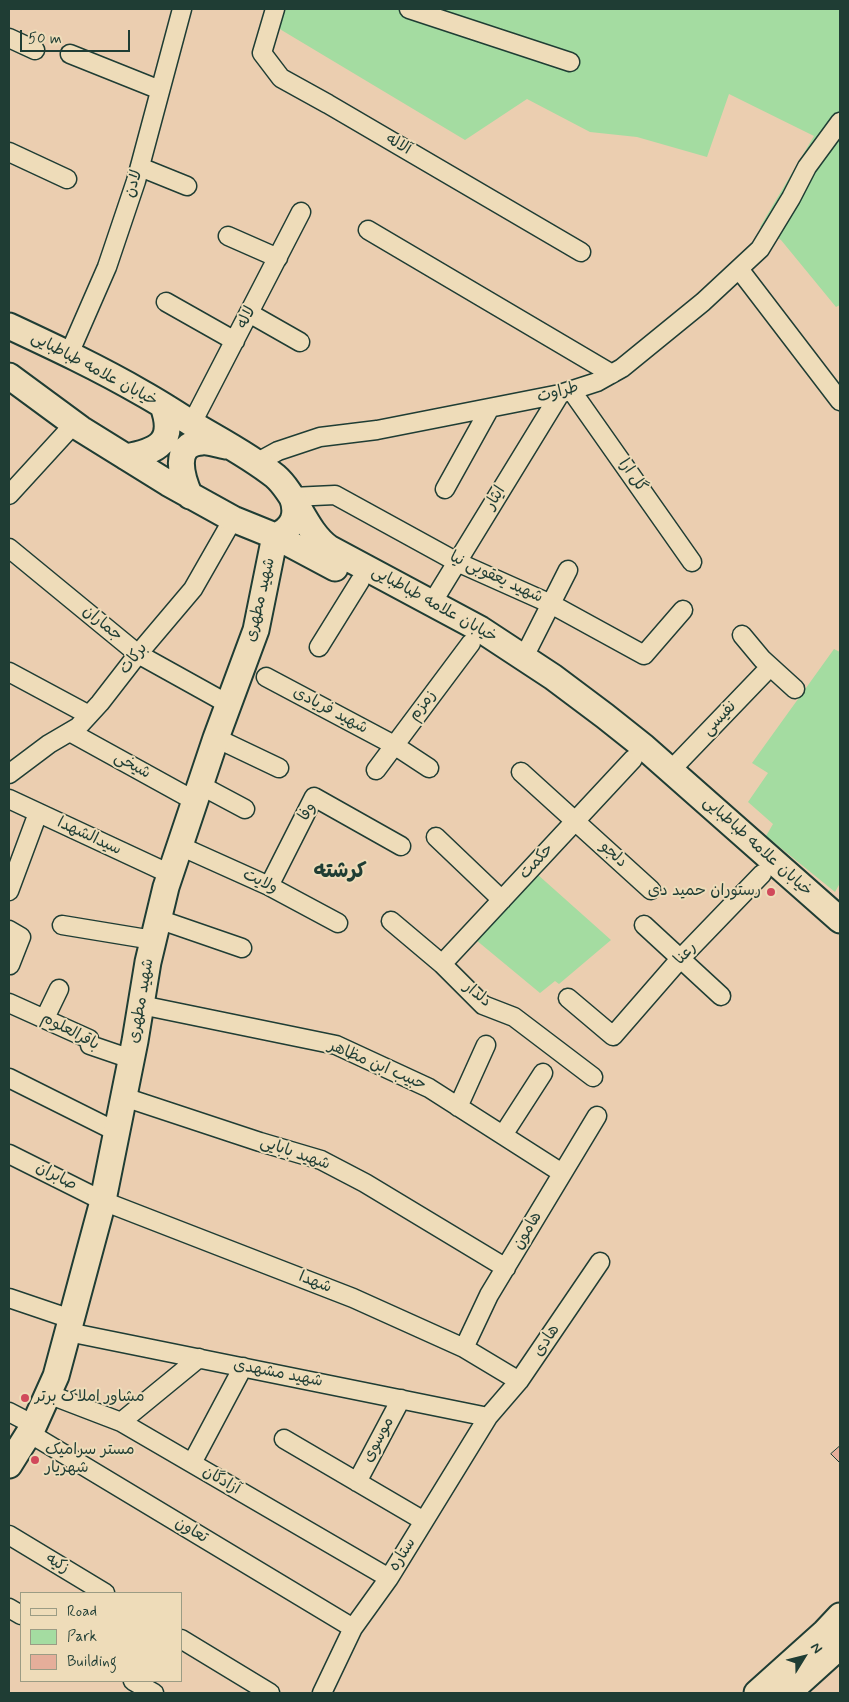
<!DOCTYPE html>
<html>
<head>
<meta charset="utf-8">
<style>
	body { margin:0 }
	#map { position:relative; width:849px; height:1702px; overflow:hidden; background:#ebceb0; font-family:Mynerve,sans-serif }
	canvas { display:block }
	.frame { position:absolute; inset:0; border:10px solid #1f3d34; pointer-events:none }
	.legend { position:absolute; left:20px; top:1592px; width:162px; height:90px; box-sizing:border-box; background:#eedcb9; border:1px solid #9b9c84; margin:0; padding:6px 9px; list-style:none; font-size:15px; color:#1f3d34 }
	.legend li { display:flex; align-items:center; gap:10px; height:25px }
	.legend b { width:25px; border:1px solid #9b9c84 }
	.north { position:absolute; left:779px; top:1632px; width:50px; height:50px; -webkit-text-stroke:4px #eedcb9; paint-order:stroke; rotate:54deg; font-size:14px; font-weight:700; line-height:20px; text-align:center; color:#1f3d34 }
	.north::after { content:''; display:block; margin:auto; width:18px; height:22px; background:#1f3d34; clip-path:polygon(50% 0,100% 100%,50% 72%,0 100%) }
	.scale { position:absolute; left:20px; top:30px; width:110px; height:22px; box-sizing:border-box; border:2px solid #1f3d34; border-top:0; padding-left:6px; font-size:15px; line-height:18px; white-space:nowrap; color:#1f3d34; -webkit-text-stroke:4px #eedcb9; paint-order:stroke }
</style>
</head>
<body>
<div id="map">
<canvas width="849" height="1702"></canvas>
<div class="frame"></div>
<ul class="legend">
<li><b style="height:6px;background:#eedcb9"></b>Road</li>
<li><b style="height:14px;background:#a4dca1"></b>Park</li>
<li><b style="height:14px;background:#e5ae9a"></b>Building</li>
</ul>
<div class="north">N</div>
<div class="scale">50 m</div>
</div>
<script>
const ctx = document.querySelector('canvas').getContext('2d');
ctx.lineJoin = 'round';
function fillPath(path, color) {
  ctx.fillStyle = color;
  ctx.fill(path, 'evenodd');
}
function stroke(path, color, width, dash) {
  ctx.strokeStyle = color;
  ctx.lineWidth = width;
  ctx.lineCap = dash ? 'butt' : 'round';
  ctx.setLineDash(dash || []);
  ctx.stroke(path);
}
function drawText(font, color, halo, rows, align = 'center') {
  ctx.font = font + ' Mynerve,"Playpen Sans Arabic",sans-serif';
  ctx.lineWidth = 4;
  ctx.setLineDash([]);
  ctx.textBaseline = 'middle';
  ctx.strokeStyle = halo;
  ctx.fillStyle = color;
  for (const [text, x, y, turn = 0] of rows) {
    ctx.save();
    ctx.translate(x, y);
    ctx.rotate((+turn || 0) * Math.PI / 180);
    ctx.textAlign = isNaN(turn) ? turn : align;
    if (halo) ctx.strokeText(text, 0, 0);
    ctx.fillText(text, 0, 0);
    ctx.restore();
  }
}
fillPath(new Path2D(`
	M 282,9 L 840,9 L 840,305 L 836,307 L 781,240 L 760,227 L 814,136 L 729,94 L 707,157 L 637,137 L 590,132 L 527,99 L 465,140 L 278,28 Z
	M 834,649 L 840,652 L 840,883 L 835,892 L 766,836 L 773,824 L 748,802 L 768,773 L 752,763 Z
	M 537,874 L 611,940 L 559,984 L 555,981 L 540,993 L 476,940 Z`), '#a4dca1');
const building = new Path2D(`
	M 840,1446 L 840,1463 L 831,1454 Z`);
fillPath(building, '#e5ae9a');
stroke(building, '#1f3d34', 1);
const street = new Path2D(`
	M 275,9 L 262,53 L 281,78 L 328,104 L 581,252
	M 409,9 L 570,62
	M 9,38 L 35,50
	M 70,54 L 160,90
	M 9,152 L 67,179
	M 140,167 L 187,186
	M 368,230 L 612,374
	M 228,236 L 278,258
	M 739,269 L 840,401
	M 166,302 L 235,341
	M 249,313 L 300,342
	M 69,354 L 107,267 L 136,181 L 182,9
	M 571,390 L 692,562
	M 192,423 L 301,212
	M 256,463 L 278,451 L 320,437 L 377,430 L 560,394 L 597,382 L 622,368 L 703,302 L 760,249 L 791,198 L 807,167 L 840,122
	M 445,489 L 490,408
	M 9,495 L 74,424
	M 292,497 L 335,495 L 457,562 L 551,604 L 644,655 L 683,610
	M 9,548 L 138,654 L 228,704
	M 432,603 L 560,394
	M 742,635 L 762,659 L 795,689
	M 319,647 L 360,581
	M 524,657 L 568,570
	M 9,672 L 89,715
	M 266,677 L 394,745 L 429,768
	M 70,732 L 195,801
	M 216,738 L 279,768
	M 376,770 L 471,643
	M 671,770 L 770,667
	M 521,772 L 651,890
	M 9,774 L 49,744 L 78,727 L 100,703 L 138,654 L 193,589 L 233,519
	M 200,785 L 245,809
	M 9,799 L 170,874
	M 436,837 L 502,900
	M 180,846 L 269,886 L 338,923
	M 269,886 L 314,797 L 401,846
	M 9,891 L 38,813
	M 158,919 L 242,948
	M 391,921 L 442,964 L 483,1005 L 514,1017 L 593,1077
	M 62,925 L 153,940
	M 644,925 L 721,996
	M 9,930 L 21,937 L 10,965
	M 442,964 L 633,759
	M 568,998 L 613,1036 L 680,959 L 762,874
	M 9,1003 L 89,1039 L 90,1045 L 131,1059
	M 141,1005 L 336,1045 L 429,1088 L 562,1173
	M 45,1018 L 59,989
	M 9,1078 L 117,1132
	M 124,1097 L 260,1142 L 321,1160 L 365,1183 L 506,1268
	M 458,1107 L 486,1045
	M 503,1135 L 543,1073
	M 9,1154 L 103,1201 L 353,1298 L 464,1348 L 519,1381
	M 9,1298 L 71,1319
	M 68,1332 L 488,1417
	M 464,1348 L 489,1295 L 597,1116
	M 48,1394 L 121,1422 L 389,1578
	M 9,1412 L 34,1425
	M 121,1422 L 199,1358
	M 29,1433 L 353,1628
	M 284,1439 L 424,1521
	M 192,1463 L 243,1367
	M 357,1482 L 401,1399
	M 9,1535 L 105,1593
	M 9,1608 L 21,1615
	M 181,1639 L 270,1693
	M 133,1681 L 154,1693
	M 322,1693 L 353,1628 L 389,1578 L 488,1417 L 519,1381 L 600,1262`);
const secondary = new Path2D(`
	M 9,326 C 54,347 99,368 142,393 C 160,403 177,414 194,425 C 221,441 250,456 275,476 C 297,495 305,531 329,548 L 480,629 L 553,677 L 605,716 L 644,747 L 840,920
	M 9,376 L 81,429 L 168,483 L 233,519 L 275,536 L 335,568
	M 126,457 C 158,451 176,442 163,406
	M 190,496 C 182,478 171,444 202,442 C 209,441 218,445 226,446
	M 9,1465 L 34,1425 L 56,1376 L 102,1205 L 135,1041 L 148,962 L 166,887 L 216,738 L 256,630 L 275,536 C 293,529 299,515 292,497
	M 757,1693 L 825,1632 L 840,1616
	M 788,1693 L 840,1646`);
stroke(street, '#1f3d34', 21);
stroke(secondary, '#1f3d34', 29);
stroke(street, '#eedcb9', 18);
stroke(secondary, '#eedcb9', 25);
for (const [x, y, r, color] of [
	[771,892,5,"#d1495b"],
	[25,1398,5,"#d1495b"],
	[35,1460,5,"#d1495b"]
]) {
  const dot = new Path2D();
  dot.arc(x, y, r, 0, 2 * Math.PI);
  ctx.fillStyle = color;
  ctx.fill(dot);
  stroke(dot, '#eedcb9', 2);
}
drawText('16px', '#1f3d34', '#eedcb9', [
	["آلاله",398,145,30],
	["لادن",134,184,-72],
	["لاله",247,318,-63],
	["خیابان علامه طباطبایی",94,370,28],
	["طراوت",558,393,-15],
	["گل ارا",632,476,55],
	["ایثار",496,498,-58],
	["شهید یعقوبی نیا",496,578,25],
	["شهید مطهری",261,600,-77],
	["خیابان علامه طباطبایی",434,605,29],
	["جماران",102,624,39],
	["برکات",134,659,-52],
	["زمزم",423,706,-53],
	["شهید فریادی",330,711,28],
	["نفیسی",720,719,-46],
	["شیخی",132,766,29],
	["وفا",308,812,-59],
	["سیدالشهدا",89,837,25],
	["خیابان علامه طباطبایی",757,847,42],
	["دلجو",613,855,43],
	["حکمت",537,862,-47],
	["ولایت",260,882,25],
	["رعنا",686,954,-47],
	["دلدار",477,995,39],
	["شهید مطهری",142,1001,-80],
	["باقرالعلوم",70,1032,28],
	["حبیب ابن مظاهر",377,1066,23],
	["شهید بابایی",295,1154,19],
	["صابران",56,1177,27],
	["هامون",528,1231,-59],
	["شهدا",315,1283,21],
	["هادی",547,1341,-56],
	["شهید مشهدی",278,1374,11],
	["موسوی",379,1440,-62],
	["آزادگان",221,1481,30],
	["تعاون",191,1531,31],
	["ستاره",403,1555,-58],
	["زکیه",57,1564,31]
]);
drawText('16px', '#1f3d34', '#eedcb9', [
	["رستوران حمید دی",761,892,"right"],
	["مشاور املاک برتر",35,1398],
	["مستر سرامیک",45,1451],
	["شهریار",45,1469]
], 'left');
drawText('bold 21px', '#1f3d34', '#eedcb9', [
	["کرشته",340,873]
]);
</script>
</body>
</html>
